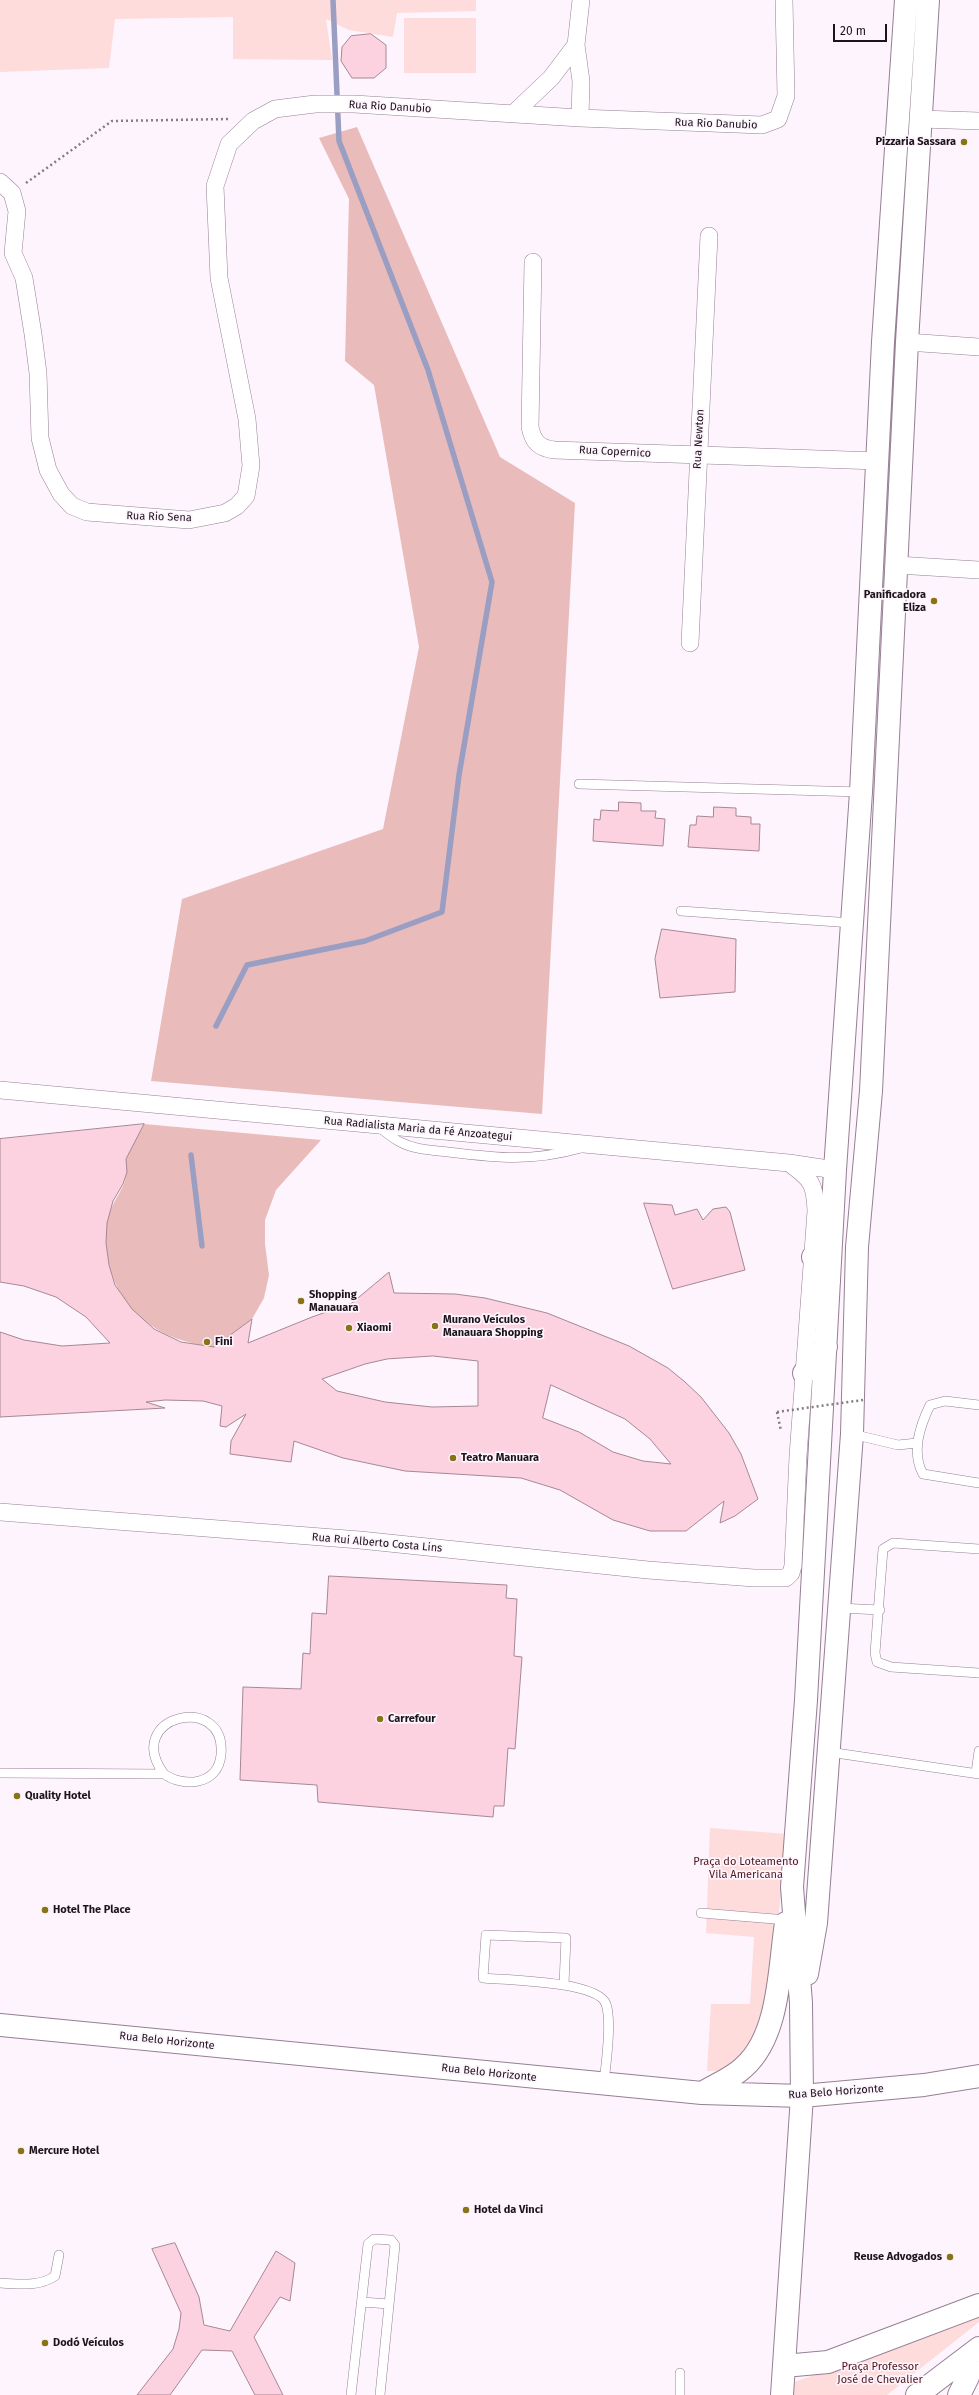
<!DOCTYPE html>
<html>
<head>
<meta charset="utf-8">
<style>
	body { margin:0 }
	#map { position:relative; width:979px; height:2395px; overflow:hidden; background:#fef4fd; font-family:"Fira Sans",sans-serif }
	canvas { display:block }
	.scale { position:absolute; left:833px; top:24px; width:54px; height:18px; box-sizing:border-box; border:2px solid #1c141b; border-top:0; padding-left:5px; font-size:12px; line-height:14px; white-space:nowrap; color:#1c141b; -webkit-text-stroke:3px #fef4fd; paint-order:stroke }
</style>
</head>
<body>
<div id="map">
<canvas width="979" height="2395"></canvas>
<div class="scale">20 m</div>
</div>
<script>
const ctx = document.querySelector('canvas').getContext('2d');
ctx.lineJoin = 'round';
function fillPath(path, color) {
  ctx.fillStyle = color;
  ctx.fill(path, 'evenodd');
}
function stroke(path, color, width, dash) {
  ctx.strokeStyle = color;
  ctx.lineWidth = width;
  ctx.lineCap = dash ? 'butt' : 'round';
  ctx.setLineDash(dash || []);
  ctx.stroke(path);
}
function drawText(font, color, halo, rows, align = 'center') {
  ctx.font = font + ' "Fira Sans",sans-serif';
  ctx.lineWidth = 3.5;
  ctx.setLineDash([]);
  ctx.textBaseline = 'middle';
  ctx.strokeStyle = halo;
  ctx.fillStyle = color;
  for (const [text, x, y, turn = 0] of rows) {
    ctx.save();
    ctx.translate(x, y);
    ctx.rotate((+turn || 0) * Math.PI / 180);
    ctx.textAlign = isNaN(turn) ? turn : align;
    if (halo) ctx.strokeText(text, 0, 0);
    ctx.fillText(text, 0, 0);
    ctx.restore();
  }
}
fillPath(new Path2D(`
	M 0,0 L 476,0 L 476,11 L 397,13 L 393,37 L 349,30 L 326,19 L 332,60 L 233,59 L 233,17 L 115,19 L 109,68 L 0,72 Z
	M 404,18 L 476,18 L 476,73 L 404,73 Z
	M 710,1828 L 788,1834 L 765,2031 L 737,2071 L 707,2071 L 711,2004 L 750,2004 L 754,1937 L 706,1933 Z
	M 979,2314 L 979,2322 L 887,2395 L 789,2395 L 789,2384 Z`), '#fddcdb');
fillPath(new Path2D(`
	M 357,127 L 500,457 L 575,503 L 542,1114 L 151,1081 L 182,899 L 383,829 L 419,647 L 374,385 L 345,361 L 349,199 L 319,138 Z
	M 144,1124 L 321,1140 L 276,1190 L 265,1220 L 265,1244 L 269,1275 L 264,1298 L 252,1319 L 214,1347 C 159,1341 115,1311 107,1253 C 106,1243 105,1232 107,1223 C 109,1208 118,1197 124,1184 C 127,1175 125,1168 126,1160 C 129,1148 139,1135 144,1124 Z`), '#e9bcbb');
stroke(new Path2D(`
	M 216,1026 L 247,965 L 365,941 L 442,912 L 459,775 L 492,582 L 428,370 L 339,141 L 333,0
	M 191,1155 L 202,1246`), '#9a9ec2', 5.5);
const building = new Path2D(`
	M 371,34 L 386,45 L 386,68 L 374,78 L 352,78 L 341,61 L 342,47 L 351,36 Z
	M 619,802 L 641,803 L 641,811 L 656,811 L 655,818 L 665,819 L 663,846 L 593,841 L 594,819 L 600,820 L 601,810 L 618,811 Z
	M 714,807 L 736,808 L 736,816 L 751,817 L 751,824 L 760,824 L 759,851 L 688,847 L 690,825 L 696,825 L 697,816 L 713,817 Z
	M 662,929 L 736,939 L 735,992 L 660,998 L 655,959 Z
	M 144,1124 L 126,1159 L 127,1172 L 123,1184 L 113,1201 L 107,1223 L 106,1243 L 109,1265 L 115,1285 L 132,1309 L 154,1329 L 181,1342 L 214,1347 L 252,1319 L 248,1343 L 312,1317 L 352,1303 L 389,1272 L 394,1293 L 455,1294 L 485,1298 L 547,1313 L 629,1346 L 668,1368 L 685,1382 L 701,1397 L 729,1433 L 741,1454 L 758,1499 L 735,1516 L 720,1523 L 724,1501 L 686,1531 L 650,1531 L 613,1520 L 560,1490 L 521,1478 L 405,1471 L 343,1458 L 294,1441 L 291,1462 L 230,1454 L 231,1441 L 246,1414 L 226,1427 L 220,1426 L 222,1406 L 203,1401 L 165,1400 L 146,1402 L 165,1408 L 0,1417 L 0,1332 L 24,1340 L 62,1346 L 110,1343 L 86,1317 L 56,1297 L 24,1286 L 0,1282 L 0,1139 ZM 433,1356 L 478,1361 L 478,1406 L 432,1407 L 385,1402 L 337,1391 L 322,1379 L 365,1364 L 387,1359 ZM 551,1385 L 625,1419 L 650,1439 L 671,1464 L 643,1461 L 613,1452 L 579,1432 L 543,1418 Z
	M 644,1203 L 672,1205 L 675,1215 L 697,1209 L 703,1220 L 713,1209 L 726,1207 L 730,1212 L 745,1270 L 673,1289 Z
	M 329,1576 L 507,1585 L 506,1598 L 517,1599 L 514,1656 L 522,1657 L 515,1749 L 508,1748 L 504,1806 L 494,1806 L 493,1817 L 318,1802 L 317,1785 L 240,1780 L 243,1687 L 301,1689 L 303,1653 L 310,1654 L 312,1613 L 326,1614 Z
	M 175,2243 L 199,2297 L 204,2325 L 230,2331 L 276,2251 L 295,2263 L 290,2301 L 280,2297 L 254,2337 L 283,2395 L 255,2395 L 232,2351 L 202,2350 L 170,2395 L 137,2395 L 173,2349 L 179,2329 L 181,2313 L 152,2249 Z`);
fillPath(building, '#fcd2e1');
stroke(building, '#a68792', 1);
const lane = new Path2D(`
	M 579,784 L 861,792
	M 681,911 L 852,923
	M 378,1126 C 385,1132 392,1138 400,1142 C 415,1150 432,1150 448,1152 C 497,1158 532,1162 581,1148
	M 979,1405 L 945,1401 L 930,1405 C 920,1426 911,1452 923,1474 L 979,1483
	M 852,1434 L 898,1445 L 917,1443
	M 979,1549 L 893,1543 L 883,1549 L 875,1653 L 877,1662 L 891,1667 L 979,1673
	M 839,1608 L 880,1610
	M 829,1752 L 979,1774
	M 0,1773 L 164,1774 C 184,1788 218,1785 221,1755 C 227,1691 121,1716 164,1774
	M 976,1773 L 979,1751
	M 701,1913 L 787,1920
	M 564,1984 L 566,1938 L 486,1935 L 483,1978 C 505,1980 598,1981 606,2004 C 612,2021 606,2063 604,2083
	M 0,2283 C 19,2284 39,2287 55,2276 L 59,2255
	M 362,2302 L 389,2304
	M 680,2373 L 680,2395
	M 351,2395 L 368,2244 L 374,2239 L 391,2240 L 395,2245 L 380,2395`);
const street = new Path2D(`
	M 513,114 L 551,78 L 576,45
	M 580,118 L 581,81 L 576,45 L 581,0
	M 921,119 L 979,121
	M 0,182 L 12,193 L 17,211 L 13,253 L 24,278 L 33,334 L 38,373 L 40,438 L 48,470 L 61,494 L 72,506 L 87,512 L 189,520 L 225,513 L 237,506 L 246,496 L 251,466 L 247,419 L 219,278 L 215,186 L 229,144 L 253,121 L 275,109 L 315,104 L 354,104 L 580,118 L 762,125 L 778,119 L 786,96 L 784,0
	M 533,262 L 530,427 C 533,442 539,448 554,450 L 878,461
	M 907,342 L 979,347
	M 897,565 L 979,570
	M 690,643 L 709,236
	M 0,1090 L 789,1163 L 835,1170
	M 0,1512 L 360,1540 L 648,1570 L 754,1578 L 786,1578 L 791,1573 L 793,1566 L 798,1456 L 816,1211 C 815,1183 811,1179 789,1163`);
const secondary = new Path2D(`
	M 813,1257 L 829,1282
	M 804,1373 L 826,1347
	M 807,1974 L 816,1923 L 852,1434 L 857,1247 L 871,1091 L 907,342 L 928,0
	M 0,2025 L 702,2093 L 802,2096 L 924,2085 L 979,2076
	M 702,2093 C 715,2085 733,2078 744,2067 C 780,2035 779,1968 786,1923
	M 784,2366 L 828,2362 L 979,2305
	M 782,2395 L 802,2096 L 801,2003 L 792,1887 L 806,1700 L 835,1170 L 861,792 L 883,342 L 906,0
	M 917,2395 L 979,2348
	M 959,2395 L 968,2377 L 972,2354`);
stroke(lane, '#967f94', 10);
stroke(street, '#967f94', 18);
stroke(secondary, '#967f94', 24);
stroke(new Path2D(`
	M 26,183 L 112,121 L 229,119
	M 777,1412 L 781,1431`), '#847b83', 2.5, [2, 3]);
stroke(lane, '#fff', 9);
stroke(street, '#fff', 17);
stroke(secondary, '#fff', 22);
stroke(new Path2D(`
	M 777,1412 L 863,1400`), '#847b83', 2.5, [2, 3]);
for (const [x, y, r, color] of [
	[964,142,4,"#887316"],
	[934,601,4,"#887316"],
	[301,1301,4,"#887316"],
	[435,1326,4,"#887316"],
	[349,1328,4,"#887316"],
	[207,1342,4,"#887316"],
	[453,1458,4,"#887316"],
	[380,1719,4,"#887316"],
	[17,1796,4,"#887316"],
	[45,1910,4,"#887316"],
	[21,2151,4,"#887316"],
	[466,2210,4,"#887316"],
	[950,2257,4,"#887316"],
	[45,2343,4,"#887316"]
]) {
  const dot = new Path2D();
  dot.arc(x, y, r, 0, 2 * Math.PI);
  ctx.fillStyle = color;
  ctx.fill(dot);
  stroke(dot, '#fef4fd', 1.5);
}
drawText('11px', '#1c141b', '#fef4fd', [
	["Rua Rio Danubio",390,107,3],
	["Rua Rio Danubio",716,124,2],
	["Rua Newton",699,439,-87],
	["Rua Copernico",615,452,3],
	["Rua Rio Sena",159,517,2],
	["Rua Radialista Maria da Fé Anzoategui",418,1129,5],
	["Rua Rui Alberto Costa Lins",377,1543,5],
	["Rua Belo Horizonte",167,2041,6],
	["Rua Belo Horizonte",489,2073,6],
	["Rua Belo Horizonte",836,2092,-4]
]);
drawText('bold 11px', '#1c141b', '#fef4fd', [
	["Pizzaria Sassara",956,142,"right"],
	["Panificadora",926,595,"right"],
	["Eliza",926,608,"right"],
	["Shopping",309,1295],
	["Manauara",309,1308],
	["Murano Veículos",443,1320],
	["Manauara Shopping",443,1333],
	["Xiaomi",357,1328],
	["Fini",215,1342],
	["Teatro Manuara",461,1458],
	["Carrefour",388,1719],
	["Quality Hotel",25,1796],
	["Hotel The Place",53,1910],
	["Mercure Hotel",29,2151],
	["Hotel da Vinci",474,2210],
	["Reuse Advogados",942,2257,"right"],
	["Dodó Veículos",53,2343]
], 'left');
drawText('11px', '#4d171b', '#fef4fd', [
	["Praça do Loteamento",746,1862],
	["Vila Americana",746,1875],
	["Praça Professor",880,2367],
	["José de Chevalier",880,2380]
]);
</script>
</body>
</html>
